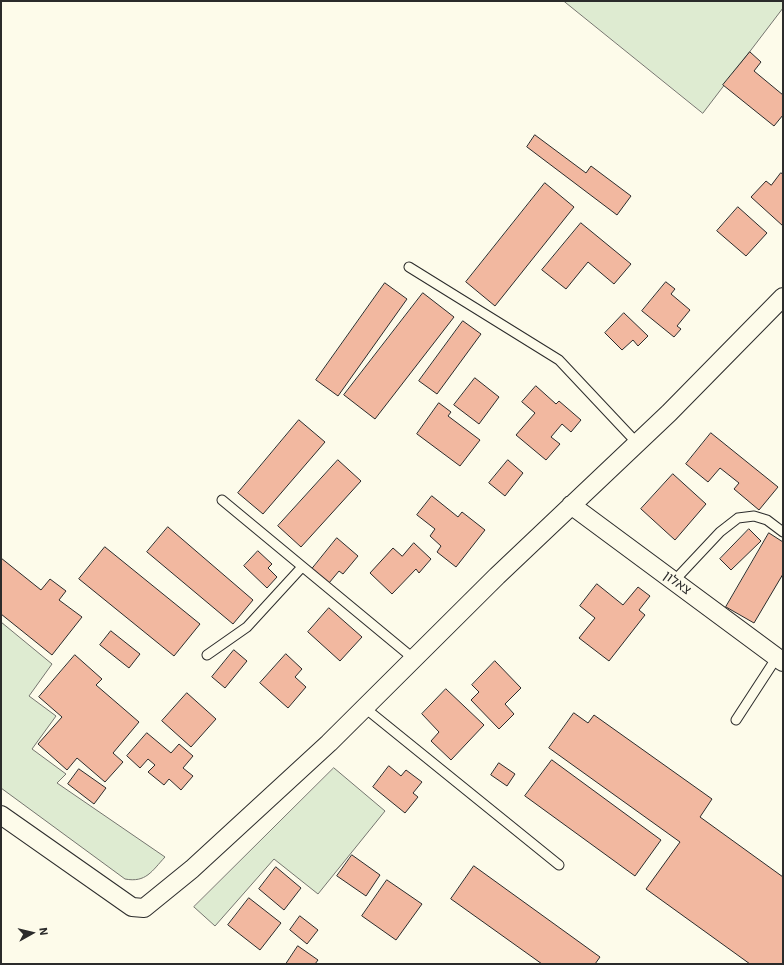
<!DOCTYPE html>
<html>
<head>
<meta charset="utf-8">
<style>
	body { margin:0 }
	#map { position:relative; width:784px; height:965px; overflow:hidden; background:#fdfbea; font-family:"IBM Plex Sans",sans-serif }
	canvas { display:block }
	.frame { position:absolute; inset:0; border:2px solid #2b2b2b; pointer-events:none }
	.north { position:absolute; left:12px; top:913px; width:40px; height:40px; -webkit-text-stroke:3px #fdfbea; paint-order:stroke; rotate:82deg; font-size:11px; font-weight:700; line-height:16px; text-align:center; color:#2b2b2b }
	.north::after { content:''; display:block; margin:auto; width:14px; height:18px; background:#2b2b2b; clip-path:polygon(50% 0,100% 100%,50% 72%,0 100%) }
</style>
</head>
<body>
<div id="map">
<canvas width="784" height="965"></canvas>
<div class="frame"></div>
<div class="north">N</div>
</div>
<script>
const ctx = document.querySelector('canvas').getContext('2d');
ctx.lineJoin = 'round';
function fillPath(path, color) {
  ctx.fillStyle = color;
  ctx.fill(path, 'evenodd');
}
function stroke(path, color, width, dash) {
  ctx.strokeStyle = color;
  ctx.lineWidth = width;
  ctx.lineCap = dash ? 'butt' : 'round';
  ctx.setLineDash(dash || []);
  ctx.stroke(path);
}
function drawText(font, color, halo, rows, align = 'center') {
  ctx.font = font + ' "IBM Plex Sans","Noto Sans Hebrew",sans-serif';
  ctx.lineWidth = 3;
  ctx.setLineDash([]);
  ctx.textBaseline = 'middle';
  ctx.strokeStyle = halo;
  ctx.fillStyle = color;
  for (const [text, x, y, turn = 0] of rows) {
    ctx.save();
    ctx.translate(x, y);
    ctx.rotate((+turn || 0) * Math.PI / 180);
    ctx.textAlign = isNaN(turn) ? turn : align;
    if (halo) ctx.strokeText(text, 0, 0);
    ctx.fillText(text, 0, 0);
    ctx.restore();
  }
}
const green = new Path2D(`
	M 564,1 L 783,1 L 783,8 L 703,113 Z
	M 1,622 L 52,664 L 29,696 L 56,716 L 32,749 L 66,774 L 57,783 L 165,857 C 152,871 146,883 125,879 L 1,788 Z
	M 334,768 L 385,811 L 318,894 L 274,859 L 215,926 L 194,907 Z`);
fillPath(green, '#deebd1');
stroke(green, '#74746e', 1);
const building = new Path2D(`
	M 750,52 L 761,62 L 754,71 L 783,95 L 783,115 L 774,126 L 723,85 Z
	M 535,135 L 586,173 L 591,166 L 631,196 L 617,215 L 527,147 Z
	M 781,173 L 783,174 L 783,226 L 751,197 L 766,181 L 771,185 Z
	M 545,183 L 574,207 L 495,306 L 466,282 Z
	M 738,207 L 767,233 L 746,256 L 717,231 Z
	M 581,223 L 631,264 L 614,284 L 588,262 L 566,289 L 542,270 Z
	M 666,282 L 675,289 L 671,294 L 690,310 L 677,326 L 681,329 L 674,337 L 642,311 Z
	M 385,283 L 407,299 L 338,396 L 316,380 Z
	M 423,293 L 454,317 L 375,419 L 344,395 Z
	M 624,313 L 648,336 L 638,346 L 633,340 L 622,350 L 605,333 Z
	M 463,321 L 481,334 L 437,394 L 419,381 Z
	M 475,378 L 499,397 L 479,424 L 454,405 Z
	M 536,386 L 556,404 L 559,401 L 581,420 L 571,432 L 562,424 L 551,437 L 560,444 L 546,460 L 516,435 L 535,413 L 522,402 Z
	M 439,403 L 451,412 L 448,416 L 480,440 L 460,466 L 417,434 Z
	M 299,420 L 325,442 L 263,514 L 238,493 Z
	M 711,433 L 778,487 L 759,510 L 734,489 L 739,483 L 720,468 L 708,482 L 686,464 Z
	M 338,460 L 361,481 L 301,547 L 278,526 Z
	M 508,460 L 523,473 L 505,496 L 489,483 Z
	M 673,474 L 706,504 L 675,540 L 641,509 Z
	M 432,496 L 458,517 L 462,512 L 485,530 L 456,567 L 437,552 L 441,546 L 430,536 L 435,529 L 417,515 Z
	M 168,527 L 253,600 L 233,624 L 147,552 Z
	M 749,529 L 761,541 L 731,570 L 720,559 Z
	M 769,533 L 783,542 L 783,574 L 754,623 L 726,607 Z
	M 337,538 L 358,556 L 343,574 L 339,571 L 329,583 L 312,569 Z
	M 414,543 L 431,559 L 419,573 L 416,569 L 392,594 L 370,573 L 393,548 L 402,556 Z
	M 105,547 L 200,624 L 174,656 L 79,579 Z
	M 258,551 L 272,564 L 268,568 L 277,577 L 267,588 L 244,566 Z
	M 1,558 L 41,590 L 50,579 L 66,591 L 59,600 L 82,617 L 52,655 L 1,614 Z
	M 597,584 L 623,605 L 638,587 L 650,596 L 639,610 L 645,615 L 609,661 L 579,638 L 595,618 L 580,606 Z
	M 329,608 L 362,637 L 340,661 L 308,632 Z
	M 111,631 L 140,654 L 129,668 L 100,645 Z
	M 234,650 L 247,661 L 225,688 L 212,677 Z
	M 286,654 L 302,669 L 295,677 L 306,687 L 288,708 L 260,683 Z
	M 75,655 L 102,679 L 96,685 L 139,722 L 113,753 L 123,762 L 105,782 L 77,758 L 67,770 L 38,744 L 62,717 L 39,697 Z
	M 495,661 L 521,688 L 505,704 L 514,714 L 499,729 L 471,700 L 479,692 L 472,685 Z
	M 446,689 L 484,725 L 451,760 L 431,741 L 439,732 L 422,714 Z
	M 187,693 L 216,719 L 191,747 L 162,721 Z
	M 574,713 L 588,723 L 594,715 L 712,799 L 700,817 L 783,877 L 783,964 L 750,964 L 646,889 L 680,842 L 549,748 Z
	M 147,733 L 171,753 L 179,744 L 193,756 L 183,768 L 193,776 L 181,790 L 169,779 L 164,785 L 148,772 L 155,765 L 148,759 L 140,768 L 127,756 Z
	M 552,760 L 661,840 L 635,876 L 525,796 Z
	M 499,763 L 515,774 L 507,786 L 491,775 Z
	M 389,766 L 401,776 L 406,770 L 422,782 L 413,793 L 418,797 L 405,813 L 373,787 Z
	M 79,769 L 106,788 L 94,804 L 68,784 Z
	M 352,855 L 380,875 L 366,896 L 337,876 Z
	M 474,866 L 600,957 L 595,964 L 542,964 L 451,899 Z
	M 276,867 L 301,888 L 284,910 L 259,889 Z
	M 387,880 L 422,904 L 396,940 L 362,916 Z
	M 249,898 L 281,923 L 260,950 L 228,925 Z
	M 300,916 L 318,930 L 307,944 L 290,930 Z
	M 298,946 L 318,960 L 315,964 L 286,964 Z`);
fillPath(building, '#f2b8a0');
stroke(building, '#2b2b2b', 1);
const lane = new Path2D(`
	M 409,267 L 559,360 L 637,443
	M 222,500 L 414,659
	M 674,581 L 720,532 L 738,518 L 754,516 L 767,520 L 783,532
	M 207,655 L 247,627 L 302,567
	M 365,708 L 559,865
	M 736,720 L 777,657`);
const street = new Path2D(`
	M 571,505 L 783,662
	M 1,815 L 132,907 L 144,908 L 192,869 L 329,743 L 497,576 L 669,413 L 783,297`);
stroke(lane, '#2b2b2b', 11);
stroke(street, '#2b2b2b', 20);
stroke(lane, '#fdfbea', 9);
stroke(street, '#fdfbea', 18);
drawText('13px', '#2b2b2b', '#fdfbea', [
	["צאלון",677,583,36]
]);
</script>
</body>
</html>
